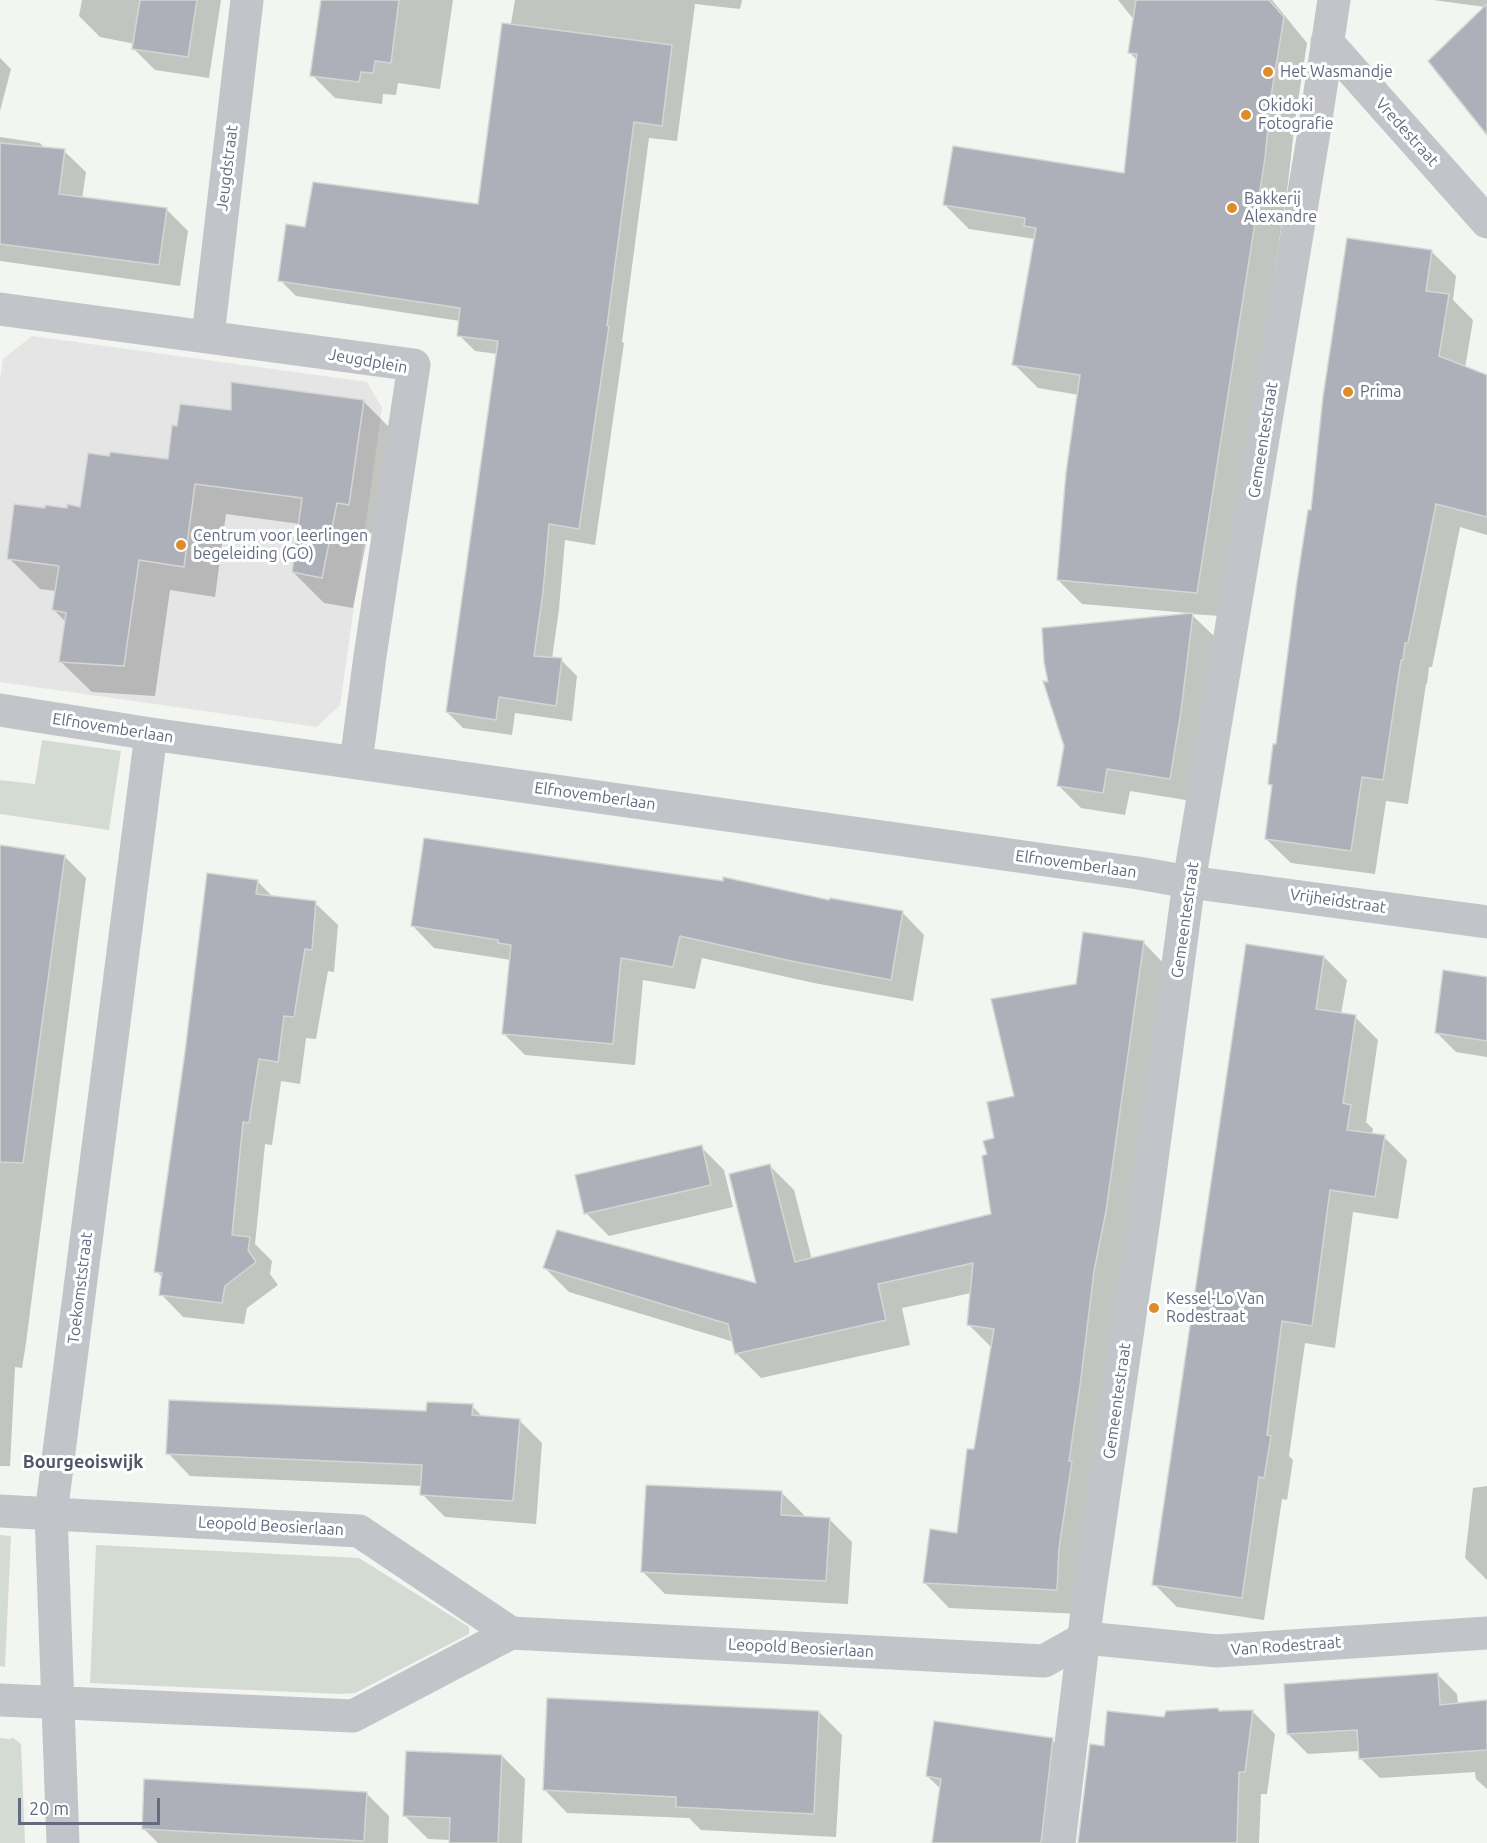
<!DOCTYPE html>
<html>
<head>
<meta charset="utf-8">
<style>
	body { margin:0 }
	#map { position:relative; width:1487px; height:1843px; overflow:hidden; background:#f3f5f1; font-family:Ubuntu,sans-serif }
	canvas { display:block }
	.scale { position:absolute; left:18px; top:1798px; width:142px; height:27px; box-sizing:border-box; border:3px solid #646b81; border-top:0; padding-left:8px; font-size:18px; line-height:21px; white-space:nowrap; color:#646b81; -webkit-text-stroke:4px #fff; paint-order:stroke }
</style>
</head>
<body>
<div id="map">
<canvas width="1487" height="1843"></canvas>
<div class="scale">20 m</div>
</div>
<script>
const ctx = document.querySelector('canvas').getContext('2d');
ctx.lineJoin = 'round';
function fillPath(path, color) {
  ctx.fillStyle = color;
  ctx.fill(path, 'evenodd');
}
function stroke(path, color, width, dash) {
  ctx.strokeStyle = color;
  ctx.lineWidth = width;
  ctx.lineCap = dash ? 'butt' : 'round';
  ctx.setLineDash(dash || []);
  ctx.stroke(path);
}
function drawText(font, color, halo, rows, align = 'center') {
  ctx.font = font + ' Ubuntu,sans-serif';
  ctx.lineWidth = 6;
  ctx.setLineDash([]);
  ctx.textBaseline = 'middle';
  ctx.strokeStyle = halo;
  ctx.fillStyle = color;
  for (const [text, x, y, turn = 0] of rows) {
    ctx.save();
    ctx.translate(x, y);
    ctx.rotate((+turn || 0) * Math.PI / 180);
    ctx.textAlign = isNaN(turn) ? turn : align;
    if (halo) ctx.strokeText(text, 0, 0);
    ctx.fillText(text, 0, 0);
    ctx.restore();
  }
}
fillPath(new Path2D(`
	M 32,336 L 367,382 L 382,408 L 340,705 L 317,727 L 0,682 L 0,380 L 3,359 Z`), '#e4e5e4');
fillPath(new Path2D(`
	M 42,740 L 121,751 L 109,830 L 0,814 L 0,780 L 35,784 Z
	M 0,1535 L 11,1536 L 5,1667 L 0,1666 Z
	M 96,1545 L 359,1558 L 469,1627 L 469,1634 L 355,1693 L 340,1694 L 90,1683 Z
	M 12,1737 L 21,1744 L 25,1843 L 0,1843 L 0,1738 L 11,1739 Z`), '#d3dbd3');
fillPath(new Path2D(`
	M 82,0 L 221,0 L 209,78 L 155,70 L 134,49 L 135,44 L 100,37 L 79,16 Z
	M 322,0 L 453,0 L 440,89 L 398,83 L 396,95 L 383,94 L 382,104 L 335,98 L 312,75 Z
	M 515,0 L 742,0 L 740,9 L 695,4 L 677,141 L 649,138 L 622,342 L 624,343 L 595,545 L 565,540 L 559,609 L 552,659 L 561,660 L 577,676 L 572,721 L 515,713 L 512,735 L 463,728 L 447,712 L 498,354 L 475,351 L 459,335 L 460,321 L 296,296 L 280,280 L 307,228 L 480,206 Z
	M 1118,0 L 1272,0 L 1307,43 L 1295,121 L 1288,183 L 1221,616 L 1191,614 L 1215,637 L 1192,801 L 1130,791 L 1125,815 L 1081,808 L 1058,785 L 1065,746 L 1050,684 L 1189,613 L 1082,604 L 1058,580 L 1079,395 L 1038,388 L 1014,364 L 1035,239 L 969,229 L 945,205 L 1125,174 L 1138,61 L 1129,52 L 1135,21 Z
	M 1433,0 L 1487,0 L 1487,132 L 1485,7 Z
	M 0,58 L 11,69 L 0,111 Z
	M 0,137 L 40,143 L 45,149 L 64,151 L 86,172 L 82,199 L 166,209 L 188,231 L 180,286 L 0,261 Z
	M 1432,252 L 1456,276 L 1453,300 L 1473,320 L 1465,368 L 1487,378 L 1487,535 L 1460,527 L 1432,667 L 1429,667 L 1427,684 L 1426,684 L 1408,804 L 1386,801 L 1375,874 L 1291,863 L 1266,839 L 1273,787 L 1270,784 L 1278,745 L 1312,512 Z
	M 363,401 L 394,432 L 380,535 L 368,533 L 353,608 L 324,603 L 293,572 L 300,524 L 226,514 L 215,597 L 170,590 L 155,696 L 92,692 L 61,662 L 66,622 L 54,610 L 56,591 L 40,589 L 9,558 L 68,510 L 82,508 L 169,461 L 233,412 Z
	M 0,847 L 64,856 L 86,878 L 26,1343 L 22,1368 L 15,1367 L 10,1466 L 0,1466 Z
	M 257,881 L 274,898 L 315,903 L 338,925 L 334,972 L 328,971 L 316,1039 L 306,1038 L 300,1084 L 281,1081 L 272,1145 L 265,1144 L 255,1244 L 272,1261 L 270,1274 L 278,1285 L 247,1308 L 244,1324 L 183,1317 L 161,1294 L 163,1278 L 156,1271 Z
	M 830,902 L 902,912 L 924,935 L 913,1001 L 814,983 L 702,958 L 695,989 L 643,980 L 635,1065 L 525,1055 L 503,1033 L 511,960 L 434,948 L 412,925 Z
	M 1144,943 L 1168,968 L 1081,1614 L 949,1608 L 925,1583 L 959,1535 L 976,1451 L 992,1348 L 969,1325 L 971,1293 L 902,1308 L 910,1345 L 761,1378 L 736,1353 L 734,1342 L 569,1292 L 545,1268 L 758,1285 L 769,1165 L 794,1190 L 812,1260 L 993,1215 L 989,1156 L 1016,1097 L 1078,985 Z
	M 1324,957 L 1347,980 L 1341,1014 L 1355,1017 L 1378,1040 L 1366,1122 L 1373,1129 L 1372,1135 L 1384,1137 L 1407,1160 L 1398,1219 L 1353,1212 L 1335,1348 L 1305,1343 L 1289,1456 L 1293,1460 L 1287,1500 L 1282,1499 L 1264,1620 L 1177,1607 L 1154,1584 Z
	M 1487,979 L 1487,1057 L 1456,1052 L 1436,1032 Z
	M 701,1147 L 724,1170 L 733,1207 L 609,1236 L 586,1213 Z
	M 472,1406 L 484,1418 L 519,1420 L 542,1443 L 536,1524 L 445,1517 L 422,1494 L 422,1486 L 190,1476 L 168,1453 Z
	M 1487,1486 L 1487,1580 L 1465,1558 L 1473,1488 Z
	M 781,1492 L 804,1515 L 804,1518 L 829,1519 L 852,1542 L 848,1604 L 665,1594 L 643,1572 Z
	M 1437,1674 L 1457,1694 L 1458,1705 L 1487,1701 L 1487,1789 L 1476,1779 L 1475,1772 L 1380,1778 L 1360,1758 L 1360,1751 L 1308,1754 L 1288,1734 Z
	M 1252,1711 L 1275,1734 L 1267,1794 L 1261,1794 L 1259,1843 L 1079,1843 L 1105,1748 L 1165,1718 L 1220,1712 Z
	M 819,1712 L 842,1735 L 836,1837 L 701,1830 L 689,1818 L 567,1813 L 545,1790 Z
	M 1052,1740 L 1075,1762 L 1065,1843 L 934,1843 L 941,1789 L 927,1776 Z
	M 502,1756 L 525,1779 L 522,1843 L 450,1843 L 450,1840 L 428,1839 L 405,1816 Z
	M 366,1793 L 389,1816 L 388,1843 L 158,1843 L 143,1828 Z`), '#0003');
const building = new Path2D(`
	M 140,0 L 197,0 L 188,57 L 132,49 Z
	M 321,0 L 399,0 L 391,63 L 375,61 L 373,73 L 361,72 L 359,82 L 310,76 Z
	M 1136,0 L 1269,0 L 1284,17 L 1271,96 L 1265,158 L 1197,593 L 1057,580 L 1066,473 L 1080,375 L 1012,365 L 1036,228 L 1024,226 L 1025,218 L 943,205 L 953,146 L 1124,173 L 1137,54 L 1128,53 Z
	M 1487,4 L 1487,135 L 1428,61 Z
	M 502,23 L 672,45 L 662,126 L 634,122 L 607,326 L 609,326 L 579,529 L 549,524 L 543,592 L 534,656 L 562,658 L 556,706 L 499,697 L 496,720 L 446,712 L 498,341 L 457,336 L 460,308 L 278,281 L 286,224 L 305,227 L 313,182 L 478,204 Z
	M 0,143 L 65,149 L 59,194 L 167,208 L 159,265 L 0,244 Z
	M 1347,238 L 1432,250 L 1426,291 L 1449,294 L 1439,356 L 1487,375 L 1487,517 L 1436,504 L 1408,643 L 1405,643 L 1403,660 L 1401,660 L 1383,780 L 1362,777 L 1351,851 L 1265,839 L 1272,785 L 1268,784 L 1273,744 L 1276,744 L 1297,582 L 1308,510 L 1311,510 L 1323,397 Z
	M 231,382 L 364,400 L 349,505 L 337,503 L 322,578 L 292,572 L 302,498 L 195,484 L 184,567 L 139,560 L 124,666 L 59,662 L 66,613 L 52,610 L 59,566 L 7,559 L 14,504 L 45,508 L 45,505 L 67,508 L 67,504 L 80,507 L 88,453 L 109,456 L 110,452 L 168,459 L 172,425 L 177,426 L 180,404 L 231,410 Z
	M 1193,613 L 1181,711 L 1170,779 L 1107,769 L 1103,793 L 1057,786 L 1064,746 L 1043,681 L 1048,682 L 1044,662 L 1042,628 Z
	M 424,838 L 723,881 L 723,877 L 829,900 L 830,898 L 903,911 L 891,980 L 791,961 L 680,936 L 673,967 L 621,958 L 613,1044 L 502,1034 L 511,945 L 498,943 L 498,940 L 411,926 Z
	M 0,845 L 65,855 L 23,1163 L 0,1162 Z
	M 207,873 L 258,880 L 256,894 L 316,901 L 312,950 L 305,949 L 294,1017 L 284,1016 L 278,1062 L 259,1059 L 249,1123 L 243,1122 L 232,1235 L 250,1237 L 248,1250 L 256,1262 L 225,1286 L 222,1303 L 159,1295 L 162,1273 L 154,1272 L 185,1052 Z
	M 1083,932 L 1144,941 L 1106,1211 L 1094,1271 L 1080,1386 L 1069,1461 L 1072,1461 L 1059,1548 L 1057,1590 L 923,1583 L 930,1529 L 957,1533 L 967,1449 L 974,1449 L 994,1329 L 967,1325 L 973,1263 L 878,1284 L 886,1320 L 735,1354 L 728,1324 L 543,1268 L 557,1230 L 756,1283 L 729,1174 L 770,1164 L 795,1262 L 991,1214 L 982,1156 L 987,1154 L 983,1141 L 994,1138 L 987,1102 L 1014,1096 L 991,999 L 1076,984 Z
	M 1246,944 L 1324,956 L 1316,1009 L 1356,1015 L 1343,1103 L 1351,1105 L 1347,1130 L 1385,1135 L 1375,1197 L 1330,1190 L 1312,1326 L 1282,1321 L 1267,1435 L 1271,1436 L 1264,1478 L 1259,1477 L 1242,1598 L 1152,1585 Z
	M 1443,970 L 1487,977 L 1487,1041 L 1435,1033 Z
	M 702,1145 L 711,1185 L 584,1214 L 575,1175 Z
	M 169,1400 L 426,1411 L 427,1402 L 473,1404 L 472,1415 L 520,1419 L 513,1501 L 420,1495 L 422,1465 L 166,1454 Z
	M 646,1485 L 782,1491 L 781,1515 L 830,1518 L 826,1581 L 641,1572 Z
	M 1438,1673 L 1440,1705 L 1487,1700 L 1487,1750 L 1359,1759 L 1357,1730 L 1287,1734 L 1284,1684 Z
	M 547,1698 L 819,1711 L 814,1814 L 676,1807 L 676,1797 L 543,1790 Z
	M 1218,1708 L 1219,1711 L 1253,1710 L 1245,1772 L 1239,1772 L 1237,1843 L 1078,1843 L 1090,1744 L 1104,1746 L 1107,1711 L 1164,1717 L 1166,1711 Z
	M 934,1721 L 1053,1738 L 1041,1843 L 932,1843 L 941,1779 L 926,1776 Z
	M 406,1751 L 502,1755 L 498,1843 L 449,1843 L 450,1818 L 403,1816 Z
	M 144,1779 L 367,1792 L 364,1841 L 142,1829 Z`);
fillPath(building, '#adb0b9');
stroke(building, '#d5d6d4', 1.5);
stroke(new Path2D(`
	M 1327,42 L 1487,222
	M 0,309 L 414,365 L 370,656 L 356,762
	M 208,336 L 247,0
	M 0,710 L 151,734 L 1138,873 L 1189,882 L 1487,922
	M 0,1511 L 359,1531 L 511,1633
	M 0,1700 L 353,1716 L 511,1633 L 1044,1661 L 1085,1638 L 1217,1651 L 1487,1633
	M 63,1843 L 51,1514 L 151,734`), '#c2c4c9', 33);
stroke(new Path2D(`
	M 1059,1843 L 1088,1603 L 1145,1212 L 1189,882 L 1314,132 L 1334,0`), '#c2c4c9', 33);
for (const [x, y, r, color] of [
	[1268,72,6,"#de8c28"],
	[1246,115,6,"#de8c28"],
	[1232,208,6,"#de8c28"],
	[1348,392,6,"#de8c28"],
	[181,545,6,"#de8c28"],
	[1154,1308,6,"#de8c28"]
]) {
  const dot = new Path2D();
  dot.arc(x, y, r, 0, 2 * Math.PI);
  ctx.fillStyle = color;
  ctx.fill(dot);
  stroke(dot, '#fff', 2);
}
drawText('16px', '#646b81', '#fff', [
	["Het Wasmandje",1280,72],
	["Okidoki",1258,106],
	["Fotografie",1258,124],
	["Bakkerij",1244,199],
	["Alexandre",1244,217],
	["Prima",1360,392],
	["Centrum voor leerlingen",193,536],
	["begeleiding (GO)",193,554],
	["Kessel-Lo Van",1166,1299],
	["Rodestraat",1166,1317]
], 'left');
drawText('16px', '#646b81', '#fff', [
	["Vredestraat",1407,132,48],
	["Jeugdstraat",227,168,-83],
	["Jeugdplein",368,361,10],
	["Gemeentestraat",1263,440,-81],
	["Elfnovemberlaan",113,728,9],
	["Elfnovemberlaan",595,796,8],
	["Elfnovemberlaan",1076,864,8],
	["Vrijheidstraat",1338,901,8],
	["Gemeentestraat",1185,920,-82],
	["Toekomststraat",80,1288,-83],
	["Gemeentestraat",1117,1401,-82],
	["Leopold Beosierlaan",271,1526,3],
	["Van Rodestraat",1286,1646,-4],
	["Leopold Beosierlaan",801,1648,3]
]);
drawText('bold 18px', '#525767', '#fff', [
	["Bourgeoiswijk",83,1462]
]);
</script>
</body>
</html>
